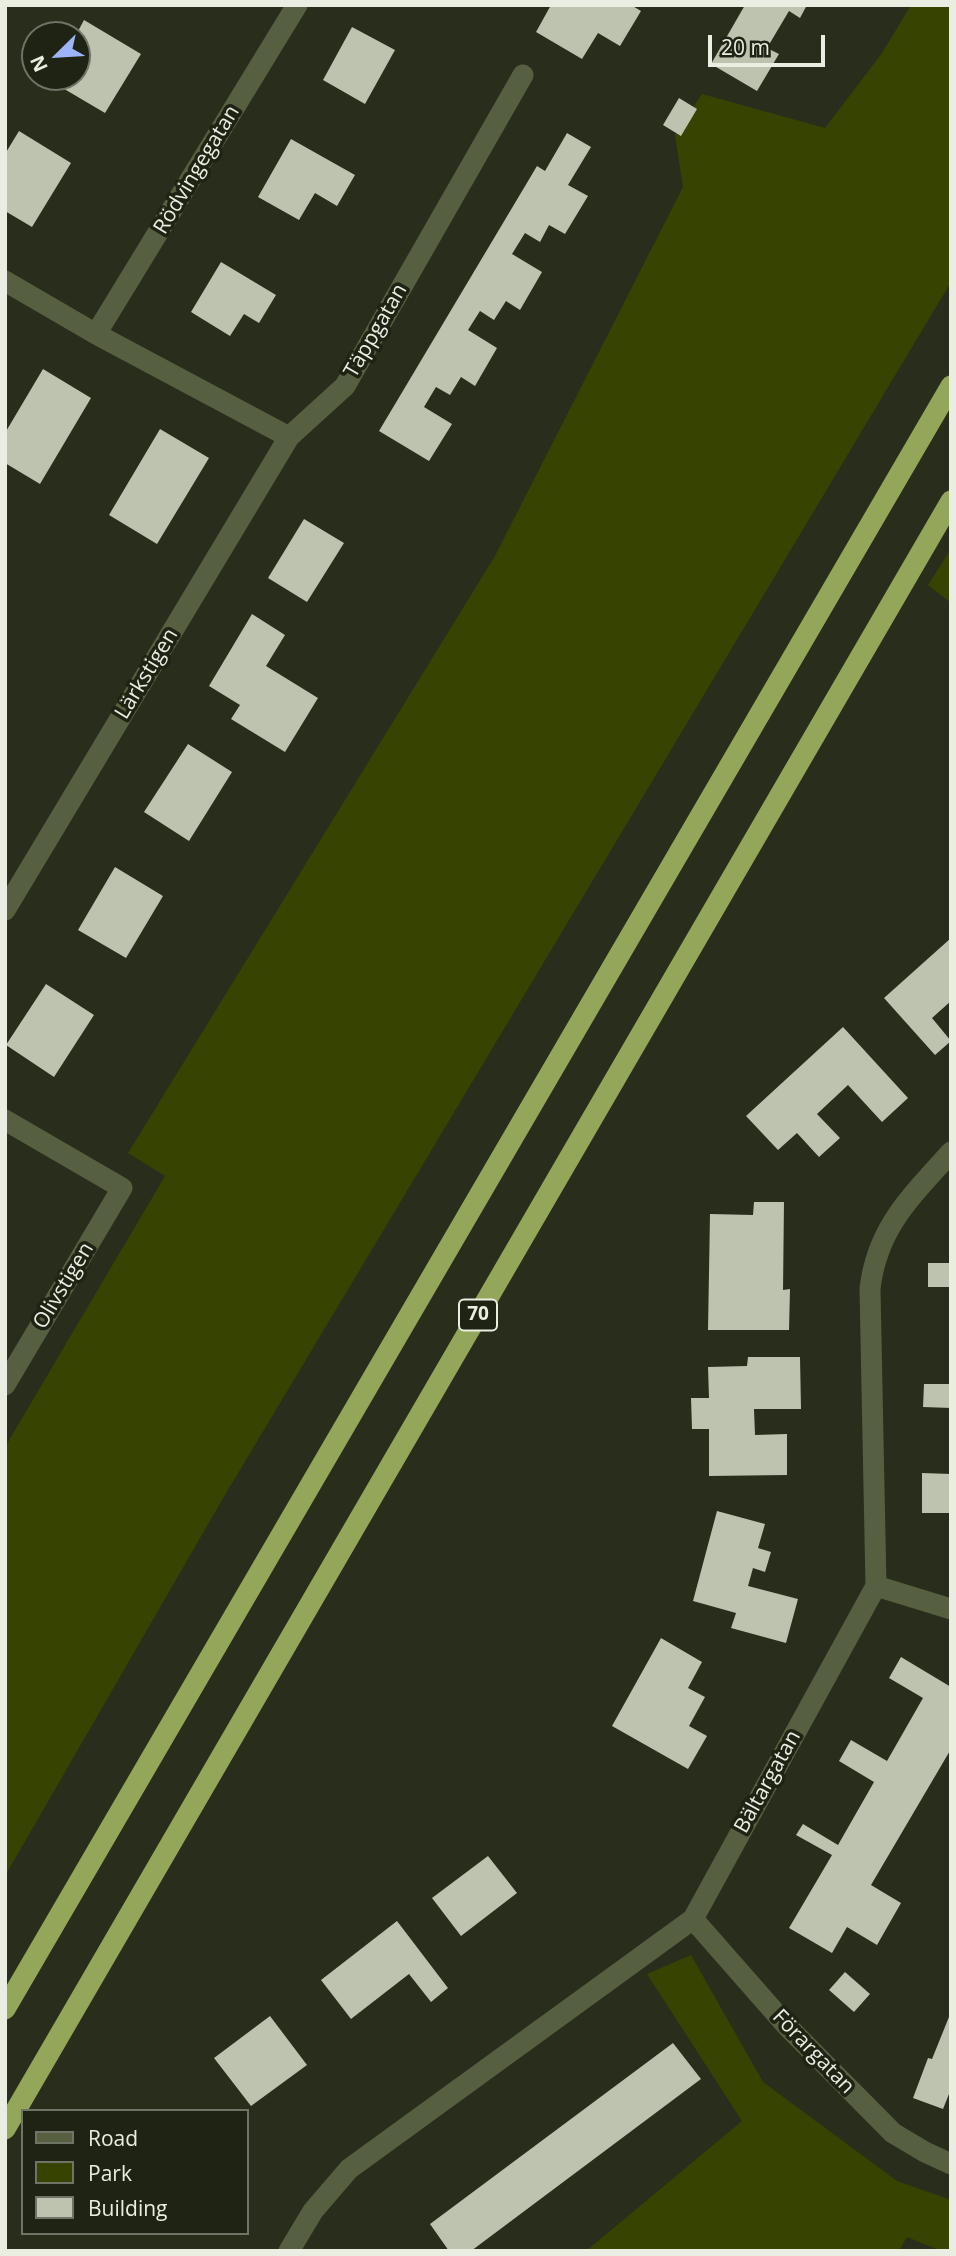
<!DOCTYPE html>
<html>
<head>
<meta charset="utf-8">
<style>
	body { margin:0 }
	#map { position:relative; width:956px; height:2256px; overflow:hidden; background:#292d1c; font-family:"Open Sans",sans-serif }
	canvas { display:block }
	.frame { position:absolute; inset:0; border:7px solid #eaede2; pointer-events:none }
	.legend { position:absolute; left:21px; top:2109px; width:228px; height:126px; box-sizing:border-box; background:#1f2313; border:2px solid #707466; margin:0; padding:9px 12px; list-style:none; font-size:21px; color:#eaede2 }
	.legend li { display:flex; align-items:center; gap:14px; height:35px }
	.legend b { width:35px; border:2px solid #707466 }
	.north { position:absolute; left:21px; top:21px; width:70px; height:70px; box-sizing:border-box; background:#1f2313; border:2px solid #707466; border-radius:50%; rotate:246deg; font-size:19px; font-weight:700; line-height:28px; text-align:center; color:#eaede2 }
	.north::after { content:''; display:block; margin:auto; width:24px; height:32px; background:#9db4fd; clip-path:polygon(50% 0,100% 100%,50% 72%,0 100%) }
	.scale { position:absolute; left:708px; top:35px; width:117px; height:32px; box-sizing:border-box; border:4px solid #eaede2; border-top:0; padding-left:9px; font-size:21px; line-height:24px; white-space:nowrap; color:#eaede2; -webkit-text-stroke:5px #1f2313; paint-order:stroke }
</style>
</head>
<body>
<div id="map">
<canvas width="956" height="2256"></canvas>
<div class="frame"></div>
<ul class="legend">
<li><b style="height:9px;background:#575f41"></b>Road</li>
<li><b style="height:19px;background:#374300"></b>Park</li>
<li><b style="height:19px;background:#bdc3ae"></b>Building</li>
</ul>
<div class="north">N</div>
<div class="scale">20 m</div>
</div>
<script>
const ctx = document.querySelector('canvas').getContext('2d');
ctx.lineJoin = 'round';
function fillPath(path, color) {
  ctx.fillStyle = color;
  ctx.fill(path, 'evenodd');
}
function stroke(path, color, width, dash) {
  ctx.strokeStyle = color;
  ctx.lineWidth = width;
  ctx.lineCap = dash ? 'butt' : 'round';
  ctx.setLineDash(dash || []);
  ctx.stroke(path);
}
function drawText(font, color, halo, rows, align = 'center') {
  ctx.font = font + ' "Open Sans",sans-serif';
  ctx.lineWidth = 7;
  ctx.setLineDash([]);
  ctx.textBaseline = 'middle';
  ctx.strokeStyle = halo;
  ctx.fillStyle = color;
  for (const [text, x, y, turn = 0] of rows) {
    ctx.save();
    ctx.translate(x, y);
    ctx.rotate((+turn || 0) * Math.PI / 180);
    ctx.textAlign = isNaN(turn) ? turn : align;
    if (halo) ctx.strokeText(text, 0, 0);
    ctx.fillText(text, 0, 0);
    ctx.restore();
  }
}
fillPath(new Path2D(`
	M 911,5 L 951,5 L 951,282 L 222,1500 L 5,1876 L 5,1447 L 165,1176 L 128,1153 L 495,556 L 683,187 L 675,135 L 702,94 L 825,128 L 882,53 Z
	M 951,549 L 951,603 L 928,585 Z
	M 691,1955 L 763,2082 L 897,2181 L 951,2200 L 951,2251 L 941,2251 L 907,2237 L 899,2251 L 586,2251 L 742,2121 L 647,1974 Z`), '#374300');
fillPath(new Path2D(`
	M 551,5 L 631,5 L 641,11 L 620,46 L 598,33 L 582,59 L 536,32 Z
	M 745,5 L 807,5 L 800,18 L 789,11 L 767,48 L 779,54 L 757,91 L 711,64 Z
	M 84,20 L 141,54 L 105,113 L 49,80 L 51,77 L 77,77 L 76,35 Z
	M 352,27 L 395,50 L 365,104 L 323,80 Z
	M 679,98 L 697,109 L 681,136 L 663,125 Z
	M 19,131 L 71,163 L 32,227 L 5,211 L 5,154 Z
	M 567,133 L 591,147 L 568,185 L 588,196 L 565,234 L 549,225 L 540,242 L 525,233 L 512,254 L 542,272 L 520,310 L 506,301 L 494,320 L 480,311 L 468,330 L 497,348 L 475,386 L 461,377 L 450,395 L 436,387 L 424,407 L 452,424 L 429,461 L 379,431 L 537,166 L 545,171 Z
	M 291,139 L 355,175 L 337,206 L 315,193 L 299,220 L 258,197 Z
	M 221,262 L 276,295 L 259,323 L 244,314 L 230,336 L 191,312 Z
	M 43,369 L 91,398 L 40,484 L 5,463 L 5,433 Z
	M 160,429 L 209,458 L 157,544 L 109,515 Z
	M 304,519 L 344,543 L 307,602 L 268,578 Z
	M 252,614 L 285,635 L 266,666 L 318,698 L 285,752 L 231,719 L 240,705 L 209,686 Z
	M 188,744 L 232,772 L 189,841 L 144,812 Z
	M 115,867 L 163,896 L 126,958 L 78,930 Z
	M 951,938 L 951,1001 L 932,1018 L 951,1041 L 935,1055 L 884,998 Z
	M 46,984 L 94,1015 L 54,1077 L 6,1045 Z
	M 843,1027 L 908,1098 L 882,1122 L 848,1085 L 817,1114 L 840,1138 L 819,1157 L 797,1133 L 778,1150 L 746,1116 Z
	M 754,1202 L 784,1202 L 783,1290 L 790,1289 L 789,1330 L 708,1330 L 710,1214 L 753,1215 Z
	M 928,1263 L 951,1263 L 951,1287 L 928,1287 Z
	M 748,1357 L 800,1357 L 801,1409 L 754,1409 L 755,1435 L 787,1434 L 787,1475 L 709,1476 L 709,1429 L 692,1429 L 691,1398 L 709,1398 L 708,1367 L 747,1366 Z
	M 924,1384 L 951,1384 L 951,1408 L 923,1407 Z
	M 922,1473 L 951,1474 L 951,1513 L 922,1513 Z
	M 717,1511 L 765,1524 L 758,1548 L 771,1552 L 765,1572 L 753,1568 L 748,1586 L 798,1599 L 786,1643 L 731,1628 L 736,1613 L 693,1601 Z
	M 661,1638 L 702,1662 L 688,1688 L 705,1697 L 689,1726 L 707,1736 L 688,1769 L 612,1726 Z
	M 901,1657 L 951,1687 L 951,1749 L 871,1885 L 901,1903 L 877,1945 L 847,1927 L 832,1953 L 789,1928 L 832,1855 L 796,1835 L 803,1824 L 838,1845 L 874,1782 L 839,1761 L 851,1740 L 887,1761 L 923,1698 L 889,1678 Z
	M 488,1856 L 517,1893 L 461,1936 L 432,1898 Z
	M 397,1921 L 448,1988 L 431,2002 L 409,1974 L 351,2019 L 321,1980 Z
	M 845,1972 L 870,1994 L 854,2012 L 829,1990 Z
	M 951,2012 L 951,2089 L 943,2109 L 913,2098 L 928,2058 L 932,2059 Z
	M 270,2016 L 307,2065 L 251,2106 L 214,2058 Z
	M 673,2043 L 701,2079 L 471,2251 L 449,2251 L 430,2224 Z`), '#bdc3ae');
stroke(new Path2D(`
	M 5,281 L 96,334 L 289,437
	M 96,334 L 297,5
	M 5,910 L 289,437 L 345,386 L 523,75
	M 5,1120 L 122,1188 L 5,1385
	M 876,1586 L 951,1609
	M 693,1919 L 786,2025 L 893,2133 L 925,2152 L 951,2164
	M 289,2251 L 313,2211 L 349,2169 L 693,1919 L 876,1586 L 870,1289 C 877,1227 912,1196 951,1152`), '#575f41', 21);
stroke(new Path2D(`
	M 5,2009 L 951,386
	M 5,2129 L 951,501`), '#94a65a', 21);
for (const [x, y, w] of [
	[478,1315,38]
]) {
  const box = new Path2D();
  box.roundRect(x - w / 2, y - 15.5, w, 31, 5);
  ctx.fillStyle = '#1f2313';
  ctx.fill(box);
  stroke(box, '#eaede2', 2);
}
drawText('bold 19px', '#eaede2', null, [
	["70",478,1315]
]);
drawText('21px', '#eaede2', '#1f2313', [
	["Rödvingegatan",197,170,-59],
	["Täppgatan",376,331,-60],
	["Lärkstigen",147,674,-59],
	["Olivstigen",64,1286,-59],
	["Bältargatan",768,1782,-61],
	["Förargatan",813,2052,46]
]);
</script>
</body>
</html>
